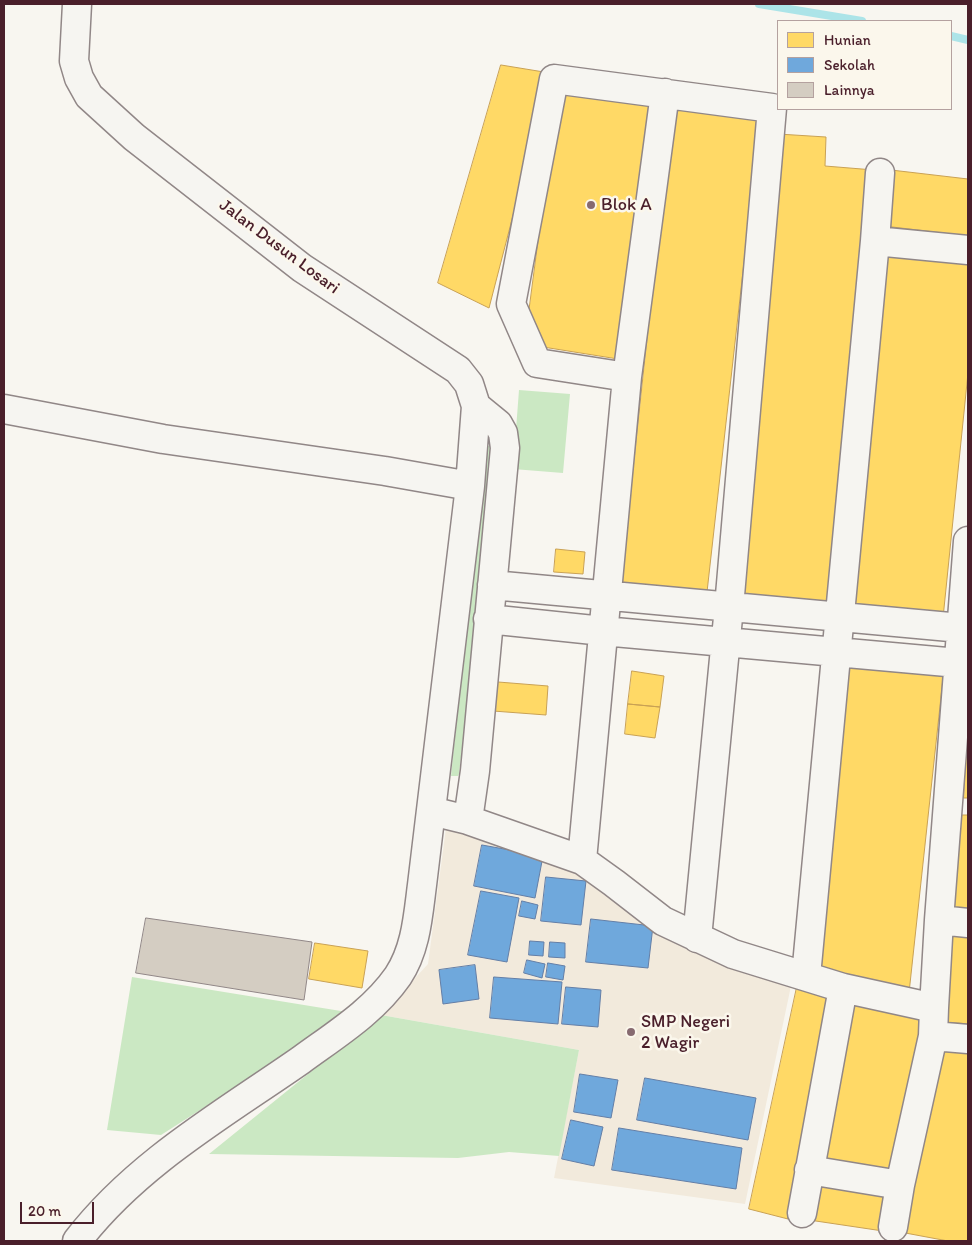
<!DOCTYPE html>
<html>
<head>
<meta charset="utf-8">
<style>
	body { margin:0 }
	#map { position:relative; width:972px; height:1245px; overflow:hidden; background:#f8f6f0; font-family:Itim,sans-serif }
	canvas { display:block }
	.frame { position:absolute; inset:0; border:5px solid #4a1f2b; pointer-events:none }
	.legend { position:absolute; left:777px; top:20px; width:175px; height:90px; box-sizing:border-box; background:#fbf7ec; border:1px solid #b4a19f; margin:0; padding:6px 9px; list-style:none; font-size:15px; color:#4a1f2b }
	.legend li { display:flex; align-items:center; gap:10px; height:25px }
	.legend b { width:25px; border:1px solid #b4a19f }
	.scale { position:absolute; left:20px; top:1202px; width:74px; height:22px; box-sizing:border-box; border:2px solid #4a1f2b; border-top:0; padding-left:6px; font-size:15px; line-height:18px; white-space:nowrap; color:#4a1f2b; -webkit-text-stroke:4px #fbf7ec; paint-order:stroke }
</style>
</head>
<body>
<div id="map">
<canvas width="972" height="1245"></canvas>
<div class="frame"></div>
<ul class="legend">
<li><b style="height:14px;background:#ffd966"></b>Hunian</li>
<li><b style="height:14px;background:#6fa8dc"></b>Sekolah</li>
<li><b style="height:14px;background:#d4cdc2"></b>Lainnya</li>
</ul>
<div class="scale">20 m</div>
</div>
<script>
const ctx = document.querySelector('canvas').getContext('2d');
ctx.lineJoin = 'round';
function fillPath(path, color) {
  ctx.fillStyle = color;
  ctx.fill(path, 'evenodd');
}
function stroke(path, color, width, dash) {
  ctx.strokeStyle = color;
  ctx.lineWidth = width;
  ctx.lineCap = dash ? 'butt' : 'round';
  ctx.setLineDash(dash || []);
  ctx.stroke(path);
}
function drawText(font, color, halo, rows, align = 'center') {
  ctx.font = font + ' Itim,sans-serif';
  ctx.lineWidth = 5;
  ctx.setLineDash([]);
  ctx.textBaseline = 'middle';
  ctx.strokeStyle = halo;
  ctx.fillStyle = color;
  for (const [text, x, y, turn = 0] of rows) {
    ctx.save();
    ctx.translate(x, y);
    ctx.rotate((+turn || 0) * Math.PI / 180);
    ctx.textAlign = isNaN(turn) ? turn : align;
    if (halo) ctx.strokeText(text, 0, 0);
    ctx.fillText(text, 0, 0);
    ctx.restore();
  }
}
fillPath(new Path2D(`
	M 446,828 L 513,844 L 574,866 L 667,939 L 791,986 L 745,1204 L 554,1178 L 579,1050 L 381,1015 L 428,964 Z`), '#f2eadc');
fillPath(new Path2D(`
	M 519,390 L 570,394 L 563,473 L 513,469 Z
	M 484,445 L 494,447 L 496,452 L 459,774 L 458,776 L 451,776 Z
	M 132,977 L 347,1012 L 219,1098 L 161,1135 L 107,1130 Z
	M 381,1015 L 579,1050 L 559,1156 L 509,1152 L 458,1158 L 209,1154 Z`), '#cbe8c3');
const homes = new Path2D(`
	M 501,65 L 550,73 L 489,308 L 438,283 Z
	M 559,84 L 655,100 L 618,359 L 543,347 L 529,311 Z
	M 673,100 L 761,111 L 707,592 L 621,585 Z
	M 778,134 L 826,137 L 825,166 L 874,170 L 827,606 L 735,597 Z
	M 891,170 L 968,179 L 968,236 L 884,226 Z
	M 881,252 L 968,260 L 968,373 L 943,618 L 850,609 Z
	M 556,549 L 585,552 L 583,574 L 554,572 Z
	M 846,663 L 944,669 L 909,993 L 813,965 Z
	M 632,671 L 664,676 L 660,707 L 628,704 Z
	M 498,682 L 548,686 L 546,715 L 493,711 Z
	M 628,704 L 660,707 L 655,738 L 625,734 Z
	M 968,717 L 968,748 L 966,748 Z
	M 966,750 L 968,750 L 968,798 L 964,798 Z
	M 960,815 L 968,815 L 968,915 L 953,913 Z
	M 953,932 L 968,933 L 968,1024 L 947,1022 Z
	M 315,943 L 368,951 L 362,988 L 309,979 Z
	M 797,987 L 833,998 L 788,1219 L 749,1209 Z
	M 849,997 L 927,1020 L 895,1176 L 816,1164 Z
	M 938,1042 L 968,1045 L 968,1241 L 948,1241 L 900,1232 Z
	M 815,1182 L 889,1192 L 883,1231 L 809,1220 Z`);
fillPath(homes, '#ffd966');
stroke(homes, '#c9a154', 1);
const schools = new Path2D(`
	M 482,845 L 543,856 L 535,898 L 474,886 Z
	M 546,877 L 586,881 L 581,925 L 541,921 Z
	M 481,891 L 519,898 L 507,962 L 468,955 Z
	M 522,901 L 538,905 L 535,919 L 519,916 Z
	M 591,919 L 653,926 L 648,968 L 586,962 Z
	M 530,941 L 544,942 L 543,956 L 529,955 Z
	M 550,942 L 565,943 L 565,958 L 549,957 Z
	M 527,960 L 545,964 L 542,978 L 524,973 Z
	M 548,963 L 565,966 L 563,980 L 546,977 Z
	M 475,965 L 479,999 L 443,1004 L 439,970 Z
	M 494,977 L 562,982 L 558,1024 L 490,1018 Z
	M 566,987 L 601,990 L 598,1027 L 562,1024 Z
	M 580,1074 L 618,1080 L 611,1118 L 574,1112 Z
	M 645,1078 L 756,1098 L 748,1140 L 637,1120 Z
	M 571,1120 L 603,1127 L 594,1166 L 562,1159 Z
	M 619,1128 L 742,1148 L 736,1189 L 612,1170 Z`);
fillPath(schools, '#6fa8dc');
stroke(schools, '#647fa7', 1);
stroke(new Path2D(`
	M 759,4 L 862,21
	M 951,36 L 968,40`), '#ace4e8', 8);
const building = new Path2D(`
	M 146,918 L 312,942 L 304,1000 L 136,973 Z`);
fillPath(building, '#d4cdc2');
stroke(building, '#918787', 1);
const street = new Path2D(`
	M 77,4 L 74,61 L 79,78 L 89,96 L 134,137 L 302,268 L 458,370 L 469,384 L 476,406 L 470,486 L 422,885 C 418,916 416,949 398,976 C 373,1012 335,1035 301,1060 C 222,1115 136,1164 77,1241
	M 875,241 L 880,173
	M 627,377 L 537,363 L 511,304 L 554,79 L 772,108 L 729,607 L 697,938
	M 4,409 L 163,439 L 385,471 L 470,486
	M 492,585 L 961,628
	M 488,619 L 603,631 L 958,663
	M 431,811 L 468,820 L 582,860 L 614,883 L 663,921 L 733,954 L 843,988 L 934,1008 L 933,1036 L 968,1039
	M 468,820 L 475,771 L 505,448 L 503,433 L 498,424 L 476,406
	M 582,860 L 627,377 L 665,93
	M 939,920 L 968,923
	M 806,976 L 875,241 L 968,250
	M 934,1008 L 939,920 L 968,541
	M 809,1170 L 900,1185
	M 802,1213 L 843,988
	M 893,1227 L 900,1185 L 933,1036`);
stroke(street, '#918787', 31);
stroke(street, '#f6f5f1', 28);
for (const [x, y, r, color] of [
	[591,205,5,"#876a70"],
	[631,1032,5,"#876a70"]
]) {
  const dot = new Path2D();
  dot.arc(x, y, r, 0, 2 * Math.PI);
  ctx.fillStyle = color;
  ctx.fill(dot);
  stroke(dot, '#fbf7ec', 2);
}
drawText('18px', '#4a1f2b', '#fbf7ec', [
	["Blok A",601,205],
	["SMP Negeri",641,1022],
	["2 Wagir",641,1043]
], 'left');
drawText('18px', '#4a1f2b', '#fbf7ec', [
	["Jalan Dusun Losari",279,247,37]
]);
</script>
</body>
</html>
